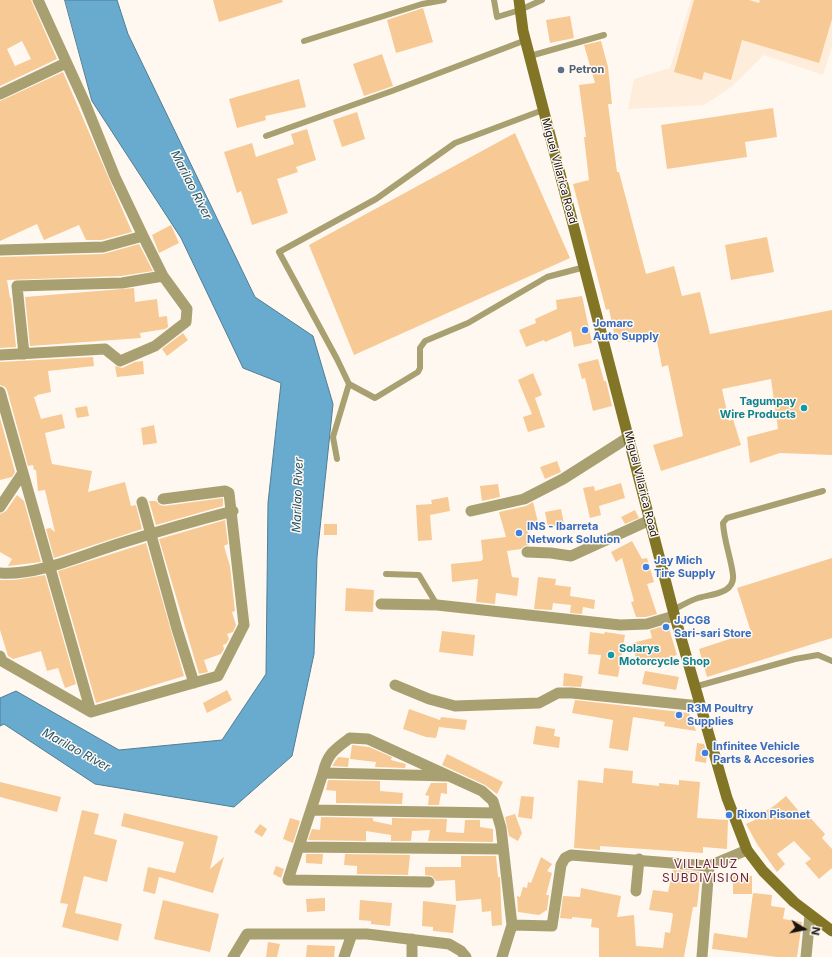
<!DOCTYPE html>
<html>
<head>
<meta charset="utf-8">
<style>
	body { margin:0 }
	#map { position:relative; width:832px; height:957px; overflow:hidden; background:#fff8f0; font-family:Inter,sans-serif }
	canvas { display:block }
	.north { position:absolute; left:784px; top:909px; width:40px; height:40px; -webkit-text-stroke:3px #fff8f0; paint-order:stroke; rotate:100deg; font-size:11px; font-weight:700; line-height:16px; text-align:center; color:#17130f }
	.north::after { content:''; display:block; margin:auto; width:14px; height:18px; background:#17130f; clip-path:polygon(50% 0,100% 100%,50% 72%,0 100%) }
</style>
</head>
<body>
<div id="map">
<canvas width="832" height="957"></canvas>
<div class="north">N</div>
</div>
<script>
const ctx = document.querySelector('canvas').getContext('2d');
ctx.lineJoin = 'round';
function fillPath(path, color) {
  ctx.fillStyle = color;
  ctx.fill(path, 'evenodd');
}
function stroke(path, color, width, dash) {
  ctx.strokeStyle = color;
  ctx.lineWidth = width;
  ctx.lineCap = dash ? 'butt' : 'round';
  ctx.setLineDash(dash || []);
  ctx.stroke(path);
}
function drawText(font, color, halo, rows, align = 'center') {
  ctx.font = font + ' Inter,sans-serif';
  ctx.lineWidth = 3;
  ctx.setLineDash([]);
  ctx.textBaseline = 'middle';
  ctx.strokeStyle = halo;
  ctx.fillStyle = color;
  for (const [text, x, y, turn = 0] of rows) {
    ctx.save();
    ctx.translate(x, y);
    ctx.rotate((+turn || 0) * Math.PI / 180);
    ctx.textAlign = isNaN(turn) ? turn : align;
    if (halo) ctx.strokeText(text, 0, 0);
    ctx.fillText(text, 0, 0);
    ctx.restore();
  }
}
fillPath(new Path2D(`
	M 691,0 L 832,0 L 832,47 L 823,75 L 764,55 L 730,88 L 704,105 L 628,109 L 634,79 L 670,68 Z`), '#feeddb');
const water = new Path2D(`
	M 65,0 L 117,0 L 128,34 L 255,297 L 313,336 L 333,404 L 317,557 L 314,654 L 292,756 L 234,807 L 95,784 L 4,724 L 0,726 L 0,698 L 16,691 L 119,750 L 222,740 L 266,674 L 268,503 L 281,383 L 243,368 L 181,238 L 92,101 Z`);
fillPath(water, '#68abce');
stroke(water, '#507d95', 1);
fillPath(new Path2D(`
	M 0,0 L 31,0 L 57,59 L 0,86 ZM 22,41 L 31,59 L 15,66 L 7,49 Z
	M 213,0 L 282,0 L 283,2 L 219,22 Z
	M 694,0 L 749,0 L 759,3 L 760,0 L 832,0 L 832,19 L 819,63 L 742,40 L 731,80 L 704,72 L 702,80 L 674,72 Z
	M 423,8 L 433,42 L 396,53 L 387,20 Z
	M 570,16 L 574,38 L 550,43 L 546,20 Z
	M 601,41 L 608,67 L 612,104 L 608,104 L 617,172 L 619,172 L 646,274 L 674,266 L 682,296 L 700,292 L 710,334 L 832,310 L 832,455 L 780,453 L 750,463 L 747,437 L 778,429 L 771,379 L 722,389 L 729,421 L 733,419 L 741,445 L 661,471 L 653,445 L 683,436 L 668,365 L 662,367 L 656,336 L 628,342 L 626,335 L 615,338 L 609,309 L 606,310 L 573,184 L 589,180 L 584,137 L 586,137 L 579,85 L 595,83 L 584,45 Z
	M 382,54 L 393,86 L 364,96 L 353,64 Z
	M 63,72 L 132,232 L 102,240 L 86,240 L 79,225 L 44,240 L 37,224 L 0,241 L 0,101 Z
	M 299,79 L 306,107 L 265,116 L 266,120 L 237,128 L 229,99 Z
	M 773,108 L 777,137 L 745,142 L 747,157 L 667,169 L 661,125 Z
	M 357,112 L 365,139 L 342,147 L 333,120 Z
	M 307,129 L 316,160 L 296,167 L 298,172 L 277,179 L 288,213 L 252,225 L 241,191 L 237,193 L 224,152 L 252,143 L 256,157 L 294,144 L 291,134 Z
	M 515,133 L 570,258 L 354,355 L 309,245 Z
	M 171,225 L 179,243 L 159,253 L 152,235 Z
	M 767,237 L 774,272 L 731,280 L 725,245 Z
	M 139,244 L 153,271 L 121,276 L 7,280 L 10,298 L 11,298 L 16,347 L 0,348 L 0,257 L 103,254 Z
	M 134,288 L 135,302 L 157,299 L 159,317 L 167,316 L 168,327 L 165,329 L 140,333 L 141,338 L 30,346 L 25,297 Z
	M 582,296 L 592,343 L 574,347 L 571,331 L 545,342 L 544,340 L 526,347 L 519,330 L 536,323 L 535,319 L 557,309 L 556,300 Z
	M 183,333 L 188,340 L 167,356 L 162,349 Z
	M 93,357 L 94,366 L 48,371 L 51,392 L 37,395 L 37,396 L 34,397 L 41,419 L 62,414 L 65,428 L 45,433 L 52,464 L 92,471 L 88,492 L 125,482 L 131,506 L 136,505 L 142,529 L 54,558 L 46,529 L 50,528 L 55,532 L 45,490 L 38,491 L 36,470 L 34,470 L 33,465 L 28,466 L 7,390 L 5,387 L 0,385 L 0,362 Z
	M 598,359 L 604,381 L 606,381 L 612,406 L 593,411 L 585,378 L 582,379 L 578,364 Z
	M 143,361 L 144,374 L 117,377 L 115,366 L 122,368 L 135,362 Z
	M 533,373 L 542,395 L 535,398 L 545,427 L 528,432 L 523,417 L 532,414 L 518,380 Z
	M 87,406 L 89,416 L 77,418 L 75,408 Z
	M 0,418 L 15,472 L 12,477 L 0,480 Z
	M 154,425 L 157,443 L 143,445 L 141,428 Z
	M 557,461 L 561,472 L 545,479 L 540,467 Z
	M 621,483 L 625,498 L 599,506 L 601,515 L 590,518 L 583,488 L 594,486 L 595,491 Z
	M 498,484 L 500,497 L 482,501 L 480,486 Z
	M 17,495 L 24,501 L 41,562 L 8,566 L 12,559 L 0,552 L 0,514 L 6,511 Z
	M 448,497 L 450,511 L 430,515 L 432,540 L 418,541 L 416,505 L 432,504 L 431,500 Z
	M 223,498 L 223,506 L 156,525 L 149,501 L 156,501 L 160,505 L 164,506 Z
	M 533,502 L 538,522 L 528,525 L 529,545 L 524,546 L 521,549 L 507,551 L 512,577 L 519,578 L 517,596 L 496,593 L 495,604 L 476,602 L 478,579 L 452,582 L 451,564 L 481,561 L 483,559 L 481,540 L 506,537 L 499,512 L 526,506 Z
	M 561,509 L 564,524 L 548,527 L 545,512 Z
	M 635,510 L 639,518 L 625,524 L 621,517 Z
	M 225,520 L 228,544 L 224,546 L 230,566 L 235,611 L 232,612 L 236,625 L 233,632 L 227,634 L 229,639 L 226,644 L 223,645 L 224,649 L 221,654 L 204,660 L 208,672 L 199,674 L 159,539 Z
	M 324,524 L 337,524 L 337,535 L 324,535 Z
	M 632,541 L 642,559 L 647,558 L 654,582 L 647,584 L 657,614 L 646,617 L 636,617 L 631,602 L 634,601 L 622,558 L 616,562 L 611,552 Z
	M 146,543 L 184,676 L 96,703 L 58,571 Z
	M 832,558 L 832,638 L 707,677 L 699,649 L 751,632 L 737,588 Z
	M 45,575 L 76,684 L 65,688 L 58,668 L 47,671 L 41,651 L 13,659 L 8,656 L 0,630 L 0,580 L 15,580 Z
	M 538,577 L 556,579 L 555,585 L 571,587 L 570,596 L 595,600 L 594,609 L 583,607 L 582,614 L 570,613 L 571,605 L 553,603 L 552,610 L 534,609 Z
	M 346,588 L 374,590 L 373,612 L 345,611 Z
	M 668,625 L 677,655 L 646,664 L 647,660 L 637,662 L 632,643 L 652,638 L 650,630 Z
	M 442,631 L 475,635 L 473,656 L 439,652 Z
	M 590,632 L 604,634 L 605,632 L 625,635 L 618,677 L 598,674 L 601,655 L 588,654 Z
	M 645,671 L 679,677 L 676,690 L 642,684 Z
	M 564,673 L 583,676 L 581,687 L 563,686 Z
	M 227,690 L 232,700 L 207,713 L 203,703 Z
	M 575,700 L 689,713 L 696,731 L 664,726 L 665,722 L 633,717 L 628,751 L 609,748 L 613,720 L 572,713 Z
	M 409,709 L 440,720 L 441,717 L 467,720 L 465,730 L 439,727 L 436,738 L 426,737 L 403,729 Z
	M 536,726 L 555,729 L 554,736 L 560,737 L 559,748 L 533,744 Z
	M 697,743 L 704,744 L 707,754 L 706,763 L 695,761 Z
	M 352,745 L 369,747 L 392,757 L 391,760 L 406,764 L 405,768 L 375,767 L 376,762 L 350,759 Z
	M 447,754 L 503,782 L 497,794 L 485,785 L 442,765 Z
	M 338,757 L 349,758 L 348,767 L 332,766 Z
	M 604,768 L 633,771 L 632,783 L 659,786 L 659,783 L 679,785 L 679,780 L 700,782 L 697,818 L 728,820 L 727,849 L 703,847 L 703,853 L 600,846 L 600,850 L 574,848 L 578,780 L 603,783 Z
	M 328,780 L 380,781 L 380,791 L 403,793 L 402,804 L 336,803 L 336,791 L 326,790 Z
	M 0,782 L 61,797 L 57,812 L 0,797 Z
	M 431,783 L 447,783 L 447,794 L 441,793 L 439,805 L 428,805 L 429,796 L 425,795 Z
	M 521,796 L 534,797 L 532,819 L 518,817 Z
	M 786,796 L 802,815 L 805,812 L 825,834 L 822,838 L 832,849 L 832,868 L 819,879 L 805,863 L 811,859 L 794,841 L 777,854 L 785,864 L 777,872 L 757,844 L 746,824 L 755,820 L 754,818 L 774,806 Z
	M 82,810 L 99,814 L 94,834 L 117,840 L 107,882 L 84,876 L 75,913 L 122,924 L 118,941 L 62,927 L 68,904 L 60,903 Z
	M 124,813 L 218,836 L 210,869 L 224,857 L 213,893 L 159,877 L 155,894 L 143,891 L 148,867 L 175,873 L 184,842 L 121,826 Z
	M 515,814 L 522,833 L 518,841 L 509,836 L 505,817 Z
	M 321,817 L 373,818 L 373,821 L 392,825 L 392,818 L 447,819 L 446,832 L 464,833 L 465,820 L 480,820 L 480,827 L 493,829 L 493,842 L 428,841 L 430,830 L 412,831 L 411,841 L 391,841 L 391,835 L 366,831 L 366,841 L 308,840 L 312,829 L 320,830 Z
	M 290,818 L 300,821 L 293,843 L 283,839 Z
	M 260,824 L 267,829 L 262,837 L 254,832 Z
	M 306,854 L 323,854 L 322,864 L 306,863 Z
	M 345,854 L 410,855 L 408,875 L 357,874 L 357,866 L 344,865 Z
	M 461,856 L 496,856 L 498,877 L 500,877 L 502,925 L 492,926 L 491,911 L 482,912 L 481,899 L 456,901 L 455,880 L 436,881 L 432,876 L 425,875 L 425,867 L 461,867 Z
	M 541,857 L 552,864 L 547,871 L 552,873 L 546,895 L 549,895 L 547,910 L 539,915 L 518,912 L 517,896 L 520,897 L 523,887 L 527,888 L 528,882 L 531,883 Z
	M 276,866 L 284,869 L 281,878 L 273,874 Z
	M 673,870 L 701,872 L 697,907 L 693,907 L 684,957 L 599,957 L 599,928 L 591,927 L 592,919 L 572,917 L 572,919 L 560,918 L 563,896 L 580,897 L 581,888 L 621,896 L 617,917 L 634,915 L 636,946 L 663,948 L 665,932 L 670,933 L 673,915 L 672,913 L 649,910 L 653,890 L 668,892 Z
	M 733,876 L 752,876 L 752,894 L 733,894 Z
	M 753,893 L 772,895 L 771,906 L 785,908 L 783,919 L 802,922 L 797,957 L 777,957 L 712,949 L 714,933 L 747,938 Z
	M 325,898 L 325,911 L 307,912 L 306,899 Z
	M 163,900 L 219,914 L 210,952 L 154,939 Z
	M 360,900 L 392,903 L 390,926 L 371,924 L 371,921 L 359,920 Z
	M 423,901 L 456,905 L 453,933 L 433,931 L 433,927 L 422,926 Z
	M 268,942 L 280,944 L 277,957 L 266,957 Z
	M 307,945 L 335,946 L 334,957 L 306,957 Z`), '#f7c995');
stroke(new Path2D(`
	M 494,0 L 497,17 L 520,10 L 542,0
	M 304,41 L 422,4 L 444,0
	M 530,56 L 604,35
	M 266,136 L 392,91 L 526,40
	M 349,384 L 375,398 L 418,372 L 420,368 L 420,348 L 425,341 L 468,323 L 547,277 L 585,267
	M 337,459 L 333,437 L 349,384 L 337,359 L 279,252 L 376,199 L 455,143 L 543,110
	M 386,574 L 419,575 L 437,605
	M 673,610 C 681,606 689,601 698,598 C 711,594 735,594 733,575 C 731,558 724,541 723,523 L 727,518 L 823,491
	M 694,687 L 795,659 L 818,655 L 832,661`), '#a8a071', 6);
stroke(new Path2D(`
	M 0,94 L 66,63
	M 0,250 L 103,247 L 143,236
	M 24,354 L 17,286 L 122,283 L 163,276
	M 0,355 L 105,349 L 120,361 L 155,346 L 186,322 L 187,309 L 163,276 L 143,236 L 115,177 L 85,103 L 38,0
	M 0,392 L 91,712
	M 142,502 L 177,629 L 194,683
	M 0,507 L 22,474
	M 471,511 L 524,499 L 563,479 L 629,437
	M 527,552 L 551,553 L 571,556 L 650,520
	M 0,573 C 37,576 83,555 118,544 C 156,532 194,521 233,511
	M 381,604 L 437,605 L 620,625 L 647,624 L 674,616
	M 0,656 L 2,661 L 91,712 L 218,676 L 244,625 L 229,493 L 225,491 L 163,499
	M 395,685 L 429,699 L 455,706 L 539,703 L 558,693 L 572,693 L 700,706
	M 323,773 C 327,754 335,749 350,738 L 368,739 L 482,791 L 493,801 L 501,828 L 512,925 L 502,957
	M 312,810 L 496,813
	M 299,847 L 503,849
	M 429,882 L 288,880 L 323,773 L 449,776
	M 636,891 L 639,859
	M 512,925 L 552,926 L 561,865 L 565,858 L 571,855 L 709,866 L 747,850
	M 233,957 L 247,934 L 367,934 L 449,944 L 461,951 L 466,957
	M 344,957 L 352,934
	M 412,957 L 412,939
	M 702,957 L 709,866`), '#a8a071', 11);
stroke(new Path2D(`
	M 806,957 L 810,915`), '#a8a071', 11);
stroke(new Path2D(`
	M 519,0 L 523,31 L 673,610 L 727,798 L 747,850 L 763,871 L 794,902 L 832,931`), '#827526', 11);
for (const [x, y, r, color] of [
	[561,70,4,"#5c6f8a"],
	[585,330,4,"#3f7fe0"],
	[804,408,4,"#0f9aa8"],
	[519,533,4,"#3f7fe0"],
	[646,567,4,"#3f7fe0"],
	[666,627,4,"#3f7fe0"],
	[611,655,4,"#0f9aa8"],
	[679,715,4,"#3f7fe0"],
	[705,753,4,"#3f7fe0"],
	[729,815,4,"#3f7fe0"]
]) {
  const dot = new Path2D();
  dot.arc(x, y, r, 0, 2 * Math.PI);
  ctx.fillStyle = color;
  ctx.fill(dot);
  stroke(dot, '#fff8f0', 1.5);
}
drawText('bold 11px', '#4e5e75', '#fff8f0', [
	["Petron",569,70]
], 'left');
drawText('11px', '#17130f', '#fff8f0', [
	["Miguel Villarica Road",559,171,75],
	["Miguel Villarica Road",641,484,76]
]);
drawText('bold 11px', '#366cbe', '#fff8f0', [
	["Jomarc",593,324],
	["Auto Supply",593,337],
	["INS - Ibarreta",527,527],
	["Network Solution",527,540],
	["Jay Mich",654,561],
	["Tire Supply",654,574],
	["JJCG8",674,621],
	["Sari-sari Store",674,634],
	["R3M Poultry",687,709],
	["Supplies",687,722],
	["Infinitee Vehicle",713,747],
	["Parts & Accesories",713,760],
	["Rixon Pisonet",737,815]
], 'left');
drawText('bold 11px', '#0d838f', '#fff8f0', [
	["Tagumpay",796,402],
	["Wire Products",796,415],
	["Solarys",619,649,"left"],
	["Motorcycle Shop",619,662,"left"]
], 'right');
drawText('italic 12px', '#1f546d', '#fff8f0', [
	["Marilao River",191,185,63],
	["Marilao River",298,495,-88],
	["Marilao River",76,750,29]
]);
ctx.letterSpacing = '1px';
drawText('12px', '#68243b', '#fff8f0', [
	["VILLALUZ",706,864],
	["SUBDIVISION",706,878]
]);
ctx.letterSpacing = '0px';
</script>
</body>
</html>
